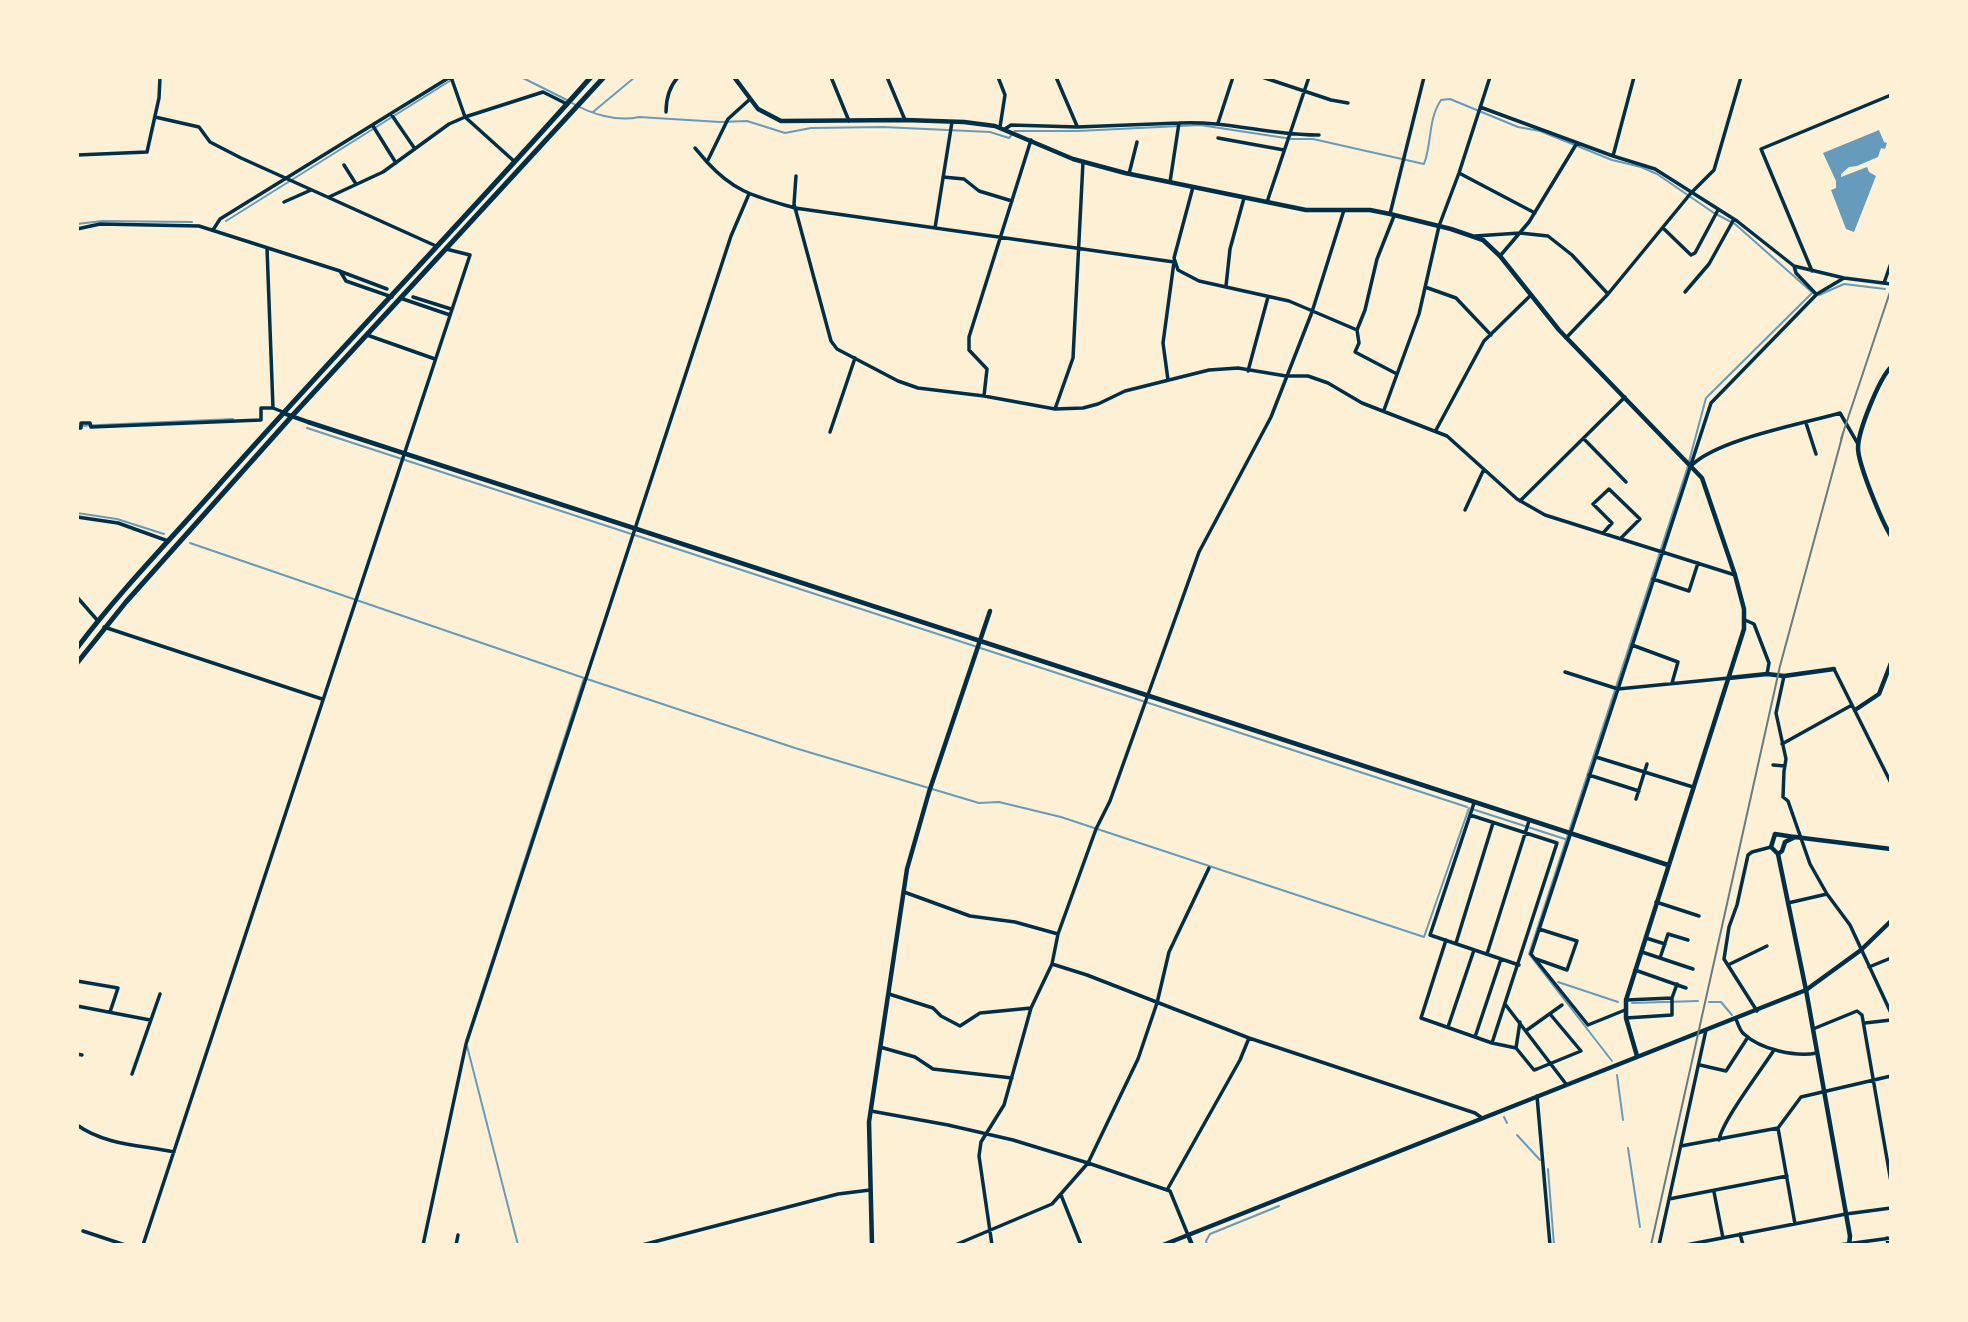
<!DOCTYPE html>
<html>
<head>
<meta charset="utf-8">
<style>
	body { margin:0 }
	#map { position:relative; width:1968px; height:1322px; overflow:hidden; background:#fdf0d5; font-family:Inter,sans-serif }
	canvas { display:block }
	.frame { position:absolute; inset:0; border:79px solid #fdf0d5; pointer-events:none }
</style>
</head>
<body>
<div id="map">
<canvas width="1968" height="1322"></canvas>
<div class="frame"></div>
</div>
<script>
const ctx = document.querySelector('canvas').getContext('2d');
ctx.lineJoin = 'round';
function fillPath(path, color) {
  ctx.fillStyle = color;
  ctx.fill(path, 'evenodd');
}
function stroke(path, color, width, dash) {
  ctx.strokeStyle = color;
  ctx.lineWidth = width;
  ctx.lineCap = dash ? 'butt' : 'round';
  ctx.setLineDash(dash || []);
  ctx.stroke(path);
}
fillPath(new Path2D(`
	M 1879,130 L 1884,142 L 1887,143 L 1885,149 L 1881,148 L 1878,157 L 1857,166 L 1849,167 L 1841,174 L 1841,177 L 1867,167 L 1869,172 L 1876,176 L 1854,232 L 1846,229 L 1831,190 L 1836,188 L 1836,181 L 1823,153 Z`), '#669bbc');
stroke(new Path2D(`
	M 521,77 L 567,100
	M 572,103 C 591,114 617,122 639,117 L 720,122 L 747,121 L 785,133 L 811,128 L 883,127 L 990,132 L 1009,138 L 1015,131 L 1078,131 L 1200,125 L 1292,139 L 1313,139 L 1424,164 C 1432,143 1428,119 1441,100 L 1450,99 L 1518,127 L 1540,131 L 1612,160 L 1641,167 L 1657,174 L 1714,213 L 1735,224 L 1814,294
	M 593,112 L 635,77
	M 226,221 L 456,77
	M 77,224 L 102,221 L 192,222
	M 1819,295 L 1844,284 L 1885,289
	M 77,426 L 233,419
	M 307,428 L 1467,807
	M 77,513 L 117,519 L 164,534
	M 190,543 L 584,678 L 795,748 L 979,803 L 999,802 L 1061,817 L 1424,937 L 1469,808
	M 1472,809 L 1565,839
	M 1558,982 L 1618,1002
	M 1709,1002 L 1721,1002 L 1732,1015
	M 1632,1003 L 1698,1001
	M 466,1041 L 584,678
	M 467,1046 L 518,1245
	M 1612,1061 L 1529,954 L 1687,469 L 1706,398 L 1811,294
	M 1617,1075 L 1623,1120
	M 1504,1117 L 1507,1123
	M 1517,1135 L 1540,1160
	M 1628,1148 L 1640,1227
	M 1548,1169 L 1554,1245
	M 1207,1245 L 1206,1241 L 1210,1234 L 1279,1206`), '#669bbc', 2);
stroke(new Path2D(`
	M 451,77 L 465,117 L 515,162
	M 831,77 L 849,121
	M 887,77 L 905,120
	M 998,77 L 1005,95 L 1000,127
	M 1056,77 L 1077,126
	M 1262,77 L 1331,100 L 1348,103
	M 749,100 L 728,119 L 707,162 C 735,193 757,197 795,208 L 1174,262 L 1163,343 L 1168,380
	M 1480,107 L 1613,156 L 1655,169 L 1737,221 L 1794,266 L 1844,278 L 1891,284
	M 666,112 C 666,99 670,86 678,77
	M 391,114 L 415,149
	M 155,117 L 199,127 L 210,142 L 241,158 L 436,246
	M 1218,123 L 1233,77
	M 373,126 L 396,163
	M 1005,129 L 1011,125 L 1077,127 L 1179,123
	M 1218,138 L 1284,150
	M 695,148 L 707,162
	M 77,155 L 147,152 L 159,98 L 160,77
	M 1613,156 L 1634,77
	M 344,165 L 356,184
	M 1459,173 L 1535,213
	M 1129,174 L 1137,142
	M 796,176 L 794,204 L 831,341 L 837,349 L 898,381 L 918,388 L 984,396 L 1055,409 L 1083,408 L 1098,404 L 1125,391 L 1209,370 L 1238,368 L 1286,376 L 1308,376 L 1328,383 L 1362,403 L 1447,436 L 1517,499 L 1545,515 L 1735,575
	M 943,177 L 964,179 L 979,191 L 1012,201
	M 1170,182 L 1179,123 C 1226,120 1272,136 1319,135
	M 1193,187 L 1174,258 L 1178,270 L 1199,281 L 1289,301 L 1357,330 L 1365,310 L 1377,259 L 1394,216
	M 329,197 L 383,172 L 449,124 L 465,117 L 543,92 L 567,104
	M 284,202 L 311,190
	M 1267,202 L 1309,77
	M 1390,214 L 1424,77
	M 935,228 L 952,122
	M 1663,228 L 1691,255 L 1695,253 L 1718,210
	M 77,229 L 100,224 L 199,226 L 340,271 L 346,281 L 392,297
	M 213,230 L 220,219 L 450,77
	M 1475,236 L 1520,233 L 1548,236 L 1572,255 L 1608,294
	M 267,248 L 273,408
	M 1500,256 L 1529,222 L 1577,143
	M 1794,266 L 1796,273 L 1816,294
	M 1812,271 L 1761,149 L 1891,95
	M 342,272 L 387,289
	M 1884,283 L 1891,263
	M 1226,286 L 1230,249 L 1244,198
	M 1425,287 L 1456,298 L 1491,335
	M 1685,292 L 1709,264 L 1734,219
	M 413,297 L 451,309
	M 400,298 L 450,315
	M 1357,330 L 1359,343 L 1355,352 L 1397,374
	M 367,335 L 435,359
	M 1566,338 L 1608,294 L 1691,193 L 1714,170 L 1741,77
	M 1248,371 L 1268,297
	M 984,396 L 987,369 L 969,350 L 969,337 L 1031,140
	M 1055,409 L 1073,358 L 1083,162
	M 1384,410 L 1419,314 L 1439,226 L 1459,173 L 1490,77
	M 1806,423 L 1816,454
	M 77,428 L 81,428 L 81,423 L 90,423 L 91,427 L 261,420 L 261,408 L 273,408 L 283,412
	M 1436,430 L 1484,341 L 1531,295
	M 830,432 L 855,358
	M 1584,439 L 1626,482
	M 1692,465 C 1719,439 1802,424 1840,413 L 1858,444
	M 1520,501 L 1625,397
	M 1465,510 L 1484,469
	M 77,517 L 118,523 L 168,541
	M 1604,532 L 1612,523 L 1593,504 L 1609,489 L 1640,519 L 1621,538
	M 1653,579 L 1689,591 L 1698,563
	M 77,597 L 98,621
	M 1745,620 L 1754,624 L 1769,663 L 1767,674
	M 104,627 L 322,699
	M 1632,645 L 1678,662 L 1672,683
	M 1834,669 L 1891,783
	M 1565,672 L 1618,689 L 1711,403 L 1817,294 L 1844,278
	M 1784,676 L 1776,713 L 1786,759 L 1784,771 L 1783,797 L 1788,801 L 1810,864 L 1827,894 L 1850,925 L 1891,1013
	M 1782,744 L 1852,705
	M 1596,757 L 1693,787
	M 1773,765 L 1785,766
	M 1589,775 L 1639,791
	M 1636,799 L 1647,764
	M 1474,803 L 1430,935 L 1519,965
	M 904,892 L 970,916 L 1015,922 L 1058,934
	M 1656,902 L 1699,916
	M 1788,903 L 1827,894
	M 1646,938 L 1665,944
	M 1446,940 L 1421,1018 L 1492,1043 L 1557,843 L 1470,815
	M 1456,943 L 1493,823
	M 1642,952 L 1693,969
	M 1487,954 L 1529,821
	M 1660,958 L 1668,934 L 1688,940
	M 1536,959 L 1567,970 L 1577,941 L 1539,929
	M 1052,964 L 1087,975 L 1249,1038
	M 1728,965 L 1767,946
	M 1869,967 L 1891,958
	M 1635,970 L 1686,988
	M 77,981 L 118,988 L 110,1012
	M 889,994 L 933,1008 L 941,1016 L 960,1026 L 980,1013 L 1031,1008
	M 1626,1000 L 1672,998
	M 1505,1004 L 1566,1084
	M 77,1006 L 150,1020
	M 1625,1010 L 1588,1025 L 1531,954 L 1618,689 L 1729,678
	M 1757,1011 L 1724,959 L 1729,927 L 1737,905 L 1748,855 L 1752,852 L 1771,847
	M 1626,1018 L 1672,1015 L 1672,998 L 1677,984
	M 1736,1019 C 1738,1024 1740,1031 1744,1034 C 1761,1050 1796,1057 1817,1053
	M 1520,1022 L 1516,1048 L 1534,1070 L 1537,1069 L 1581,1051 L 1550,1014
	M 1865,1023 L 1891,1020
	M 1448,1027 L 1474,950
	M 1813,1029 L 1857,1011 L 1862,1015 L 1891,1182
	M 1527,1030 L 1562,1005
	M 1475,1037 L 1501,959
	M 1492,1043 L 1516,1048
	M 880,1047 L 915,1057 L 933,1069 L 1012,1078
	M 77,1054 L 82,1055
	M 1700,1065 L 1726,1071 L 1748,1037
	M 132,1074 L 160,994
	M 1537,1096 L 1550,1245
	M 871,1111 L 948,1125 L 1013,1140 L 1088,1163 L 1138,1059 L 1157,1003 L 1169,952 L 1209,868
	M 77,1125 C 105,1145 140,1145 174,1152
	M 1778,1128 L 1795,1224
	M 1719,1140 C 1722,1121 1762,1069 1774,1050
	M 1681,1146 L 1778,1128 L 1801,1097 L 1891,1076
	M 1167,1190 L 1240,1060 L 1249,1038 L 1475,1113 L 1482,1118
	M 1714,1192 L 1723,1238
	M 1061,1195 L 1081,1245
	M 1669,1199 L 1787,1176
	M 83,1231 L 125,1245
	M 1740,1234 L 1743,1245
	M 1887,1238 L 1888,1245
	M 143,1245 L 470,255 L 446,249
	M 423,1245 L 466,1044 L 731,236 L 749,194
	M 456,1245 L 458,1235
	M 642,1245 L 838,1194 L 870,1190
	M 955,1245 L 1052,1204 L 1088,1163 L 1170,1191 L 1188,1235
	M 992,1245 L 979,1156 L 981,1142 L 1004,1105 L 1031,1008 L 1052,964 L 1058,934 L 1096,829 L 1110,801 L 1199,552 L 1271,417 L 1312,312 L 1344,210
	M 1659,1245 L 1706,1030
	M 1686,1245 L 1846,1214 L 1891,1208
	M 1839,1245 L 1891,1238`), '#003049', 3.5);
stroke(new Path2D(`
	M 734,77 L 758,109 L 781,121 L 905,120 L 964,122 L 995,126 L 1073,159 L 1125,173 L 1306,210 L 1370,210 L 1390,214 L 1451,229 L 1483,240 L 1500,256 L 1559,330 L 1702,478 L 1735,575 L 1744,609 L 1744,629 L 1626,1000 L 1626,1018 L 1637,1056
	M 1891,367 C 1879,379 1858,431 1858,448 C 1858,464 1882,522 1891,536
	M 283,413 L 308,422 L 1668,865
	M 1729,678 L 1767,674 L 1784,676 L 1834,669
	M 1855,710 L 1879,694 L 1891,663
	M 1775,834 L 1771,847 L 1778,854 L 1806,990 L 1850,1236 L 1849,1245
	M 1775,834 L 1794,837
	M 1778,854 L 1782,851 L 1785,842 L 1795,837
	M 1188,1235 L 1192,1245
	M 872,1245 L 869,1122 L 907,869 L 929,792 L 990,611`), '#003049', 4.5);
stroke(new Path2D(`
	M 1795,837 L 1891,849
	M 1163,1245 L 1806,990 L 1861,950 L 1891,921`), '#003049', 4.5);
stroke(new Path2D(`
	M 77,648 C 120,591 169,541 216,488 C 339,349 468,216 591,77
	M 77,663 L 126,602 L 292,416 L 604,77`), '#003049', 5);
stroke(new Path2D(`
	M 1841,439 L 1891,289
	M 1651,1245 L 1780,666 L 1844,430`), '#657d81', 2);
</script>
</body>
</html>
